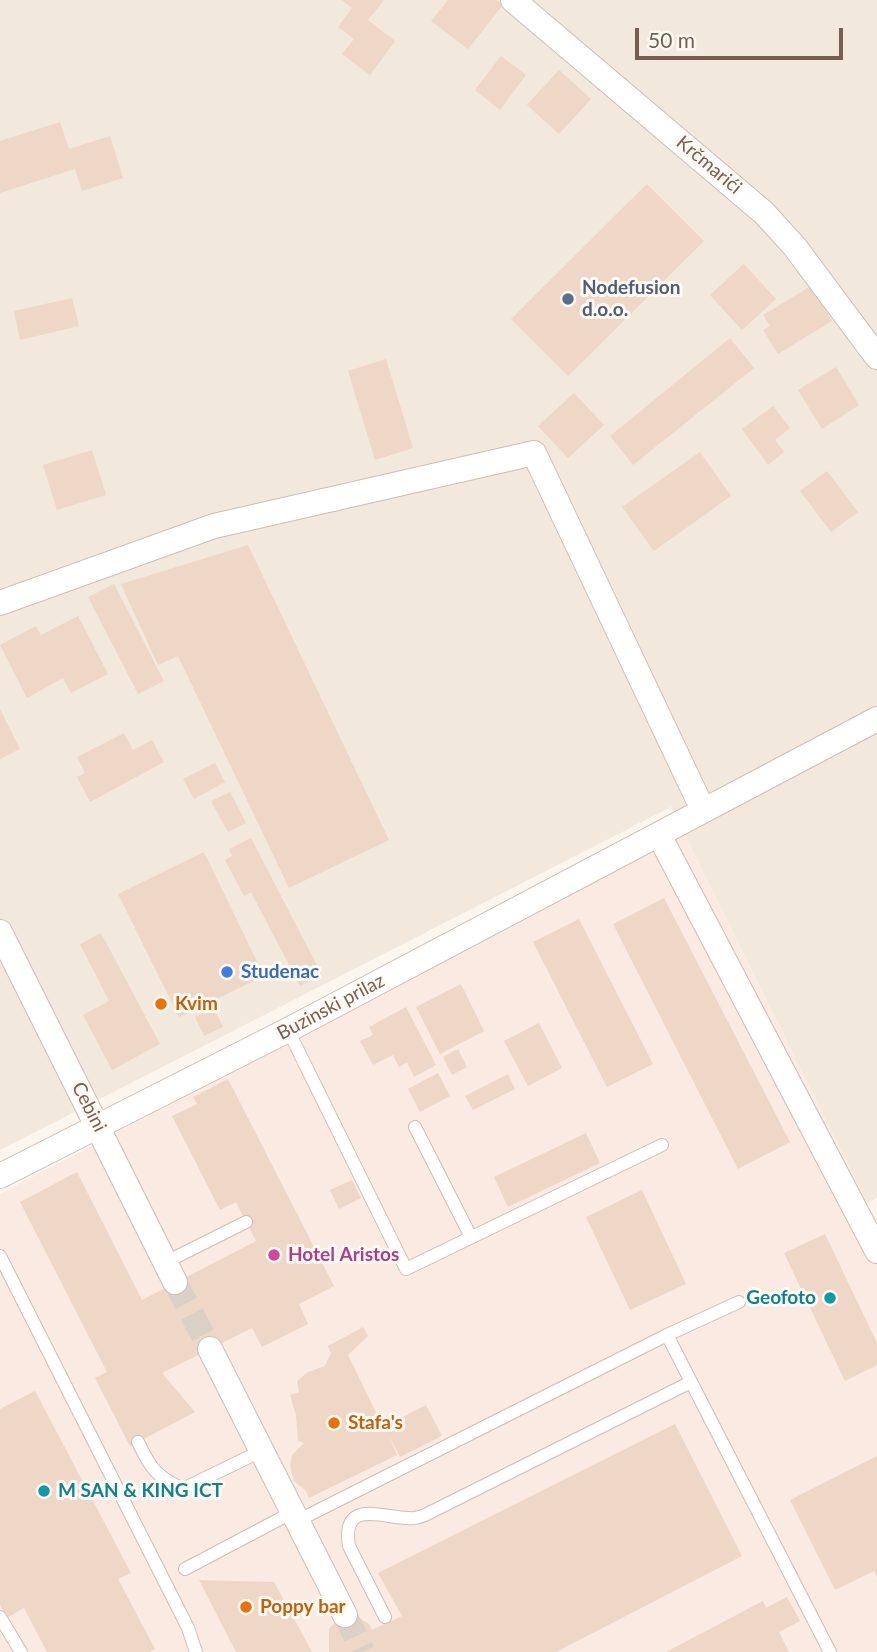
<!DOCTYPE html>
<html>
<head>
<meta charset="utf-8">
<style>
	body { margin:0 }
	#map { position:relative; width:877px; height:1652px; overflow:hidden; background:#fbf6ed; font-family:Lato,sans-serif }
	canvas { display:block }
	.scale { position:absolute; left:635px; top:28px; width:208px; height:32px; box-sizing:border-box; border:4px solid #755f51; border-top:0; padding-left:9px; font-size:21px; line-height:24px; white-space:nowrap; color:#755f51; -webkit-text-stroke:5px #fefaf3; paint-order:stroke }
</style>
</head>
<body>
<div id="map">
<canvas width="877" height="1652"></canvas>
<div class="scale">50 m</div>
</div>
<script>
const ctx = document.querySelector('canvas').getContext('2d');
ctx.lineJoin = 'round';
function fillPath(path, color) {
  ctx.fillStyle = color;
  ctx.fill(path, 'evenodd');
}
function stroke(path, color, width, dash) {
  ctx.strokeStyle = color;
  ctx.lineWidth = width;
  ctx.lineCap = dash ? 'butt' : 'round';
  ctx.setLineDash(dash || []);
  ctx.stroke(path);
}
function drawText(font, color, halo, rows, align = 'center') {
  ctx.font = font + ' Lato,sans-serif';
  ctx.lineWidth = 6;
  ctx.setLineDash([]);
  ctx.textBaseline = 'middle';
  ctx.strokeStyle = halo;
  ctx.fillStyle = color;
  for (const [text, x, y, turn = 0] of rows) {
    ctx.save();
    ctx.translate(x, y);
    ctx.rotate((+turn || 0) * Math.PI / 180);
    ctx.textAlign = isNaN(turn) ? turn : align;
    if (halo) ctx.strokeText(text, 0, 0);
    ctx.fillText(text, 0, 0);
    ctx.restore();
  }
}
fillPath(new Path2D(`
	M 0,0 L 877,0 L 877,1198 L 867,1203 L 671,807 L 0,1150 Z`), '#f2e8dc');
fillPath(new Path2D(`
	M 684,833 L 877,1223 L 877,1652 L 0,1652 L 0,1194 Z`), '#faeae2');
fillPath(new Path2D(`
	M 342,0 L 384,0 L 368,20 L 395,41 L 370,75 L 342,54 L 354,39 L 338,27 L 352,8 Z
	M 448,0 L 496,0 L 503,5 L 468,49 L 431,21 Z
	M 501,56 L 526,75 L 500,110 L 475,90 Z
	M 559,70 L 591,99 L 559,134 L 527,105 Z
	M 60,122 L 69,149 L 110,136 L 123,178 L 82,191 L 75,169 L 0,193 L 0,141 Z
	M 647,184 L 704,241 L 568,376 L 511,319 Z
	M 744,264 L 776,299 L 742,330 L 710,295 Z
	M 811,286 L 832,321 L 778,354 L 763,330 L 770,326 L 763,315 Z
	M 72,298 L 79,326 L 20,340 L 14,311 Z
	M 730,338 L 754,368 L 633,465 L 610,436 Z
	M 386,359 L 413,448 L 375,460 L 348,371 Z
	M 836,367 L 859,405 L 822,429 L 798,390 Z
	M 574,393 L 604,425 L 568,458 L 538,426 Z
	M 773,406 L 790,428 L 775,440 L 784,452 L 768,465 L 742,429 Z
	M 92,450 L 106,495 L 57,510 L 43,465 Z
	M 700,452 L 731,496 L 654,551 L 622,507 Z
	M 827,471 L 858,512 L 831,532 L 800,491 Z
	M 248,545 L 389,840 L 289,888 L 178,656 L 158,665 L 121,584 Z
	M 114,584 L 164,681 L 138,694 L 88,597 Z
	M 78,616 L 108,674 L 71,693 L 63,678 L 27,698 L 0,645 L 36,626 L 41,635 Z
	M 0,709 L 20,749 L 0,759 Z
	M 124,733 L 133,750 L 152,740 L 164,762 L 90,802 L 77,777 L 85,773 L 77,757 Z
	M 215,763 L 225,782 L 194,799 L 183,779 Z
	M 230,792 L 246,823 L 228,832 L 211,801 Z
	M 251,838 L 322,975 L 300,986 L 251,892 L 244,896 L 225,860 L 232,856 L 229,849 Z
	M 204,852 L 264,976 L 179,1017 L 118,894 Z
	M 664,898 L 790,1142 L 738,1169 L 613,924 Z
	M 579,919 L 653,1064 L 607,1087 L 533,942 Z
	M 101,933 L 160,1044 L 112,1070 L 83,1015 L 109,1001 L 80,944 Z
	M 461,984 L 484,1031 L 440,1054 L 416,1007 Z
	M 406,1007 L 436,1065 L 414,1077 L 407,1062 L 399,1067 L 393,1055 L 373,1065 L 360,1041 L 373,1035 L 369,1027 Z
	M 214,1008 L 223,1027 L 204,1036 L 195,1017 Z
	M 539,1023 L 562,1068 L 528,1086 L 504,1041 Z
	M 458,1049 L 467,1067 L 452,1075 L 443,1057 Z
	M 438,1073 L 450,1096 L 420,1112 L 408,1089 Z
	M 508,1074 L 515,1089 L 473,1110 L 465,1096 Z
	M 228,1079 L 334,1286 L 299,1304 L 308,1324 L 262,1347 L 252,1328 L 162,1373 L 195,1412 L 130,1446 L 95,1378 L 107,1372 L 20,1202 L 77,1172 L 142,1300 L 256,1241 L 236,1202 L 220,1210 L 172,1116 L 197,1104 L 193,1097 Z
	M 586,1133 L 600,1163 L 508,1207 L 494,1177 Z
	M 352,1180 L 361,1198 L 339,1209 L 330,1190 Z
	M 642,1190 L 686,1284 L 630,1310 L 586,1217 Z
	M 825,1234 L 877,1343 L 877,1365 L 845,1381 L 784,1253 Z
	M 363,1327 L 368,1336 L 348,1355 L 383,1427 L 426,1405 L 442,1436 L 400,1457 L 389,1436 L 397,1455 L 309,1498 L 306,1491 L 294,1481 L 290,1466 L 292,1455 L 304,1443 L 298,1441 L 296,1415 L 290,1395 L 299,1392 L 297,1381 L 308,1372 L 325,1366 L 331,1353 L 328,1346 Z
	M 35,1391 L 131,1573 L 118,1579 L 155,1649 L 150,1652 L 47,1652 L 24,1608 L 7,1618 L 0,1605 L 0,1409 Z
	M 675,1424 L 742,1556 L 556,1652 L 329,1652 L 329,1629 L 339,1618 L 353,1614 L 369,1624 L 372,1630 L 402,1616 L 378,1573 Z
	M 877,1456 L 877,1577 L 874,1571 L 835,1590 L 790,1500 Z
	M 199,1580 L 274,1582 L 312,1652 L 236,1652 Z
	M 787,1597 L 800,1621 L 779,1632 L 789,1652 L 666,1652 L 763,1601 L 766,1608 Z`), '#eed7c7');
stroke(new Path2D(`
	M 175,1282 L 210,1349
	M 345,1615 L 363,1652`), '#dad0c6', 24, [24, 12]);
const service = new Path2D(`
	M 288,1030 L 406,1269 L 662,1145
	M 415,1127 L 471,1237
	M 0,1256 L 188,1628 L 196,1652
	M 166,1262 L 246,1222
	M 667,1335 L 739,1302
	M 138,1442 C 150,1467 156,1477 183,1489 L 261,1451
	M 297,1521 L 667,1335 L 830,1652
	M 185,1569 L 293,1512
	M 0,1617 L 21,1652
	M 385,1617 L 349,1546 C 341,1498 383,1518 408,1518 C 414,1519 420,1517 425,1515 L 691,1382`);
const minor = new Path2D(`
	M 513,0 L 764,213 L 795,247 L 877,357
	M 0,603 L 214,526 L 534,453 L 703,810
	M 659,835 L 877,1251
	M 0,932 L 175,1282
	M 0,1176 L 288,1030 L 877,719
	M 210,1349 L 345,1615`);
stroke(service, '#cdbfb3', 14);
stroke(minor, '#cdbfb3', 26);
stroke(service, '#fff', 12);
stroke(minor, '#fff', 24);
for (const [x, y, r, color] of [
	[568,299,7,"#5c6f8a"],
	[227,972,7,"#3f7fe0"],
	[161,1004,7,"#e8710a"],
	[274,1255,7,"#d1479c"],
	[830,1298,7,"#0f9aa8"],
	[334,1423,7,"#e8710a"],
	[44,1491,7,"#0f9aa8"],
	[246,1607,7,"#e8710a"]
]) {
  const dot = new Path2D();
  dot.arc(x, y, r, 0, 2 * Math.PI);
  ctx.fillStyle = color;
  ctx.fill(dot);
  stroke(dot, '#fefaf3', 2.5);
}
drawText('19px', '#755f51', '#fefaf3', [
	["Krčmarići",709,165,40],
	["Buzinski prilaz",331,1007,-28],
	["Cebini",89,1107,63]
]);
drawText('bold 19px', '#4e5e75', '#fefaf3', [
	["Nodefusion",582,288],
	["d.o.o.",582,310]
], 'left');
drawText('bold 19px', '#366cbe', '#fefaf3', [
	["Studenac",241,972]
], 'left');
drawText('bold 19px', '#c56008', '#fefaf3', [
	["Kvim",175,1004],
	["Stafa's",348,1423],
	["Poppy bar",260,1607]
], 'left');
drawText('bold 19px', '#b23c85', '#fefaf3', [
	["Hotel Aristos",288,1255]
], 'left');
drawText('bold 19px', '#0d838f', '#fefaf3', [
	["Geofoto",816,1298],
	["M SAN & KING ICT",58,1491,"left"]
], 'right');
</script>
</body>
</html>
